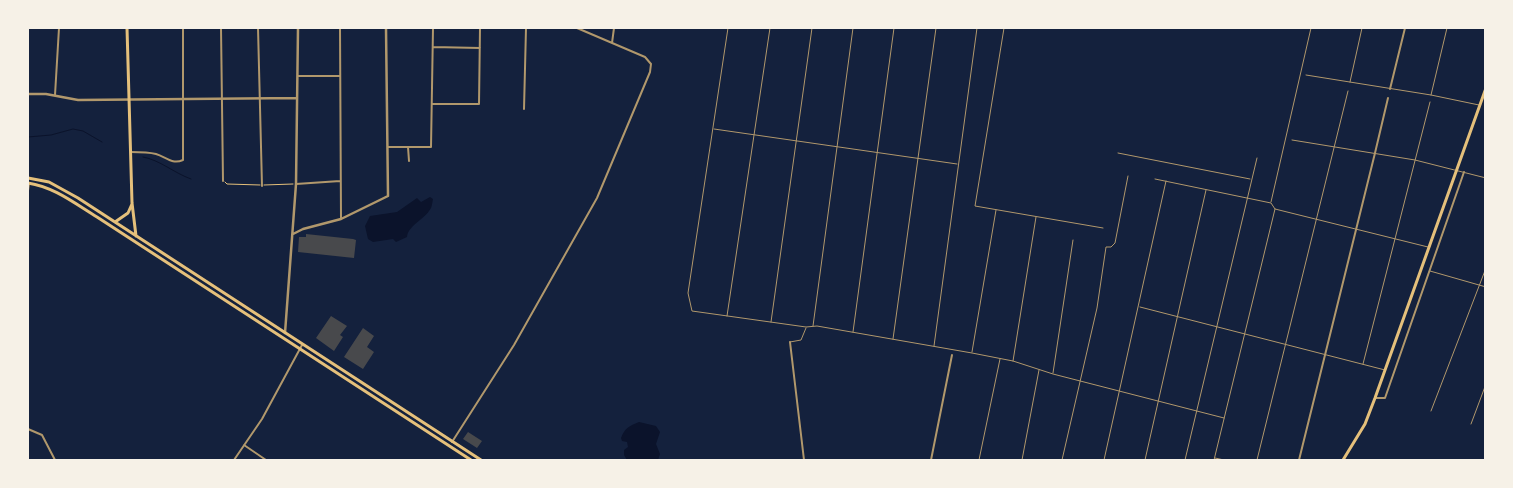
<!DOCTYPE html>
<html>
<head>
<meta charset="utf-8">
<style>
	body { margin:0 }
	#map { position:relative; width:1513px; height:488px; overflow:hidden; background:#14213d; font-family:"Fira Sans",sans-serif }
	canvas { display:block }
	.frame { position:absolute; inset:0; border:29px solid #f6f1e7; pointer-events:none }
</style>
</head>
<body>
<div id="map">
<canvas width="1513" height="488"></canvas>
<div class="frame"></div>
</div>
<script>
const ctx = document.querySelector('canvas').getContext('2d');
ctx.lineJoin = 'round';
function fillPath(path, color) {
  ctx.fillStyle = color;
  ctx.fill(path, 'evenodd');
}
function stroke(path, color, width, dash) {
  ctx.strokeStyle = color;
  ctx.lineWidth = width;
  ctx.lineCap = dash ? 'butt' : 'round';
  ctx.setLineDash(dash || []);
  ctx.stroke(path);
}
fillPath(new Path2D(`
	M 430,197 L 433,199 C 432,204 432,208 429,211 C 423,220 408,226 407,237 L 396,242 L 393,239 L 373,242 L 368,239 L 365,226 L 370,216 L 397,212 L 417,198 L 421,202 Z
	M 639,422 L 656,426 L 660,432 L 656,444 L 660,454 L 658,460 L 627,460 L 624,455 L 624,450 L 628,447 L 627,442 L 622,441 L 621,438 C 625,428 629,426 639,422 Z`), '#0b132b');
stroke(new Path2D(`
	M 28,137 L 51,135 L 73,129 L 83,131 L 102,142
	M 143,157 C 160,160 174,173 191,179`), '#0b132b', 1);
fillPath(new Path2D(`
	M 306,234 L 353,239 L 356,240 L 354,258 L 298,252 L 299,237 L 306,237 Z
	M 331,316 L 347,326 L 340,335 L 343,337 L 334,351 L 316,338 Z
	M 363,328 L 374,336 L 367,347 L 374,352 L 363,369 L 344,357 Z
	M 468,432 L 482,441 L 477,448 L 463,439 Z`), '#48494c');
stroke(new Path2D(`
	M 225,182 L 227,184 L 260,185
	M 264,185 L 293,184`), '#e5c07b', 1);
stroke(new Path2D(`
	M 728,28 L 688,293 L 692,311 L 806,327 L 817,326 L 972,353 L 1013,361 L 1053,374 L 1224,418
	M 1004,28 L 975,206 L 1103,228
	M 1306,75 L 1431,95 L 1479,105
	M 1350,82 L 1362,28
	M 1431,95 L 1447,28
	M 714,129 L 957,164
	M 1292,140 L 1415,160 L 1486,178
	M 1118,153 L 1250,179
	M 1155,179 L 1271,203 L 1275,209 L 1428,247
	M 1271,202 L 1311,28
	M 1430,271 L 1486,287
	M 1140,307 L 1385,370
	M 727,316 L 770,28
	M 771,322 L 812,28
	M 813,326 L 853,28
	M 853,332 L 894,28
	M 893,339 L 936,28
	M 790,342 L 801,340 L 806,328
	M 934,346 L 977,28
	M 972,352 L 996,210
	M 1013,361 L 1036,217
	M 1363,364 L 1430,102
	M 1053,373 L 1073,240
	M 1431,411 L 1486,268
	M 1471,424 L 1486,384
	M 1215,458 L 1224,460
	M 979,460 L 1000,359
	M 1022,460 L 1039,370
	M 1062,460 L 1097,308 L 1106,247 L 1111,247 L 1115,243 L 1128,176
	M 1104,460 L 1166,181
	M 1145,460 L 1206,190
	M 1185,460 L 1257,158
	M 1214,460 L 1275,209
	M 1257,460 L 1348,91`), '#b1986c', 1);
stroke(new Path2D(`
	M 221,28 L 223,181
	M 258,28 L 262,186
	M 340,28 L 341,219
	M 612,43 L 614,28
	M 433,47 L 480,48
	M 298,76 L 340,76
	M 1390,89 L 1405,28
	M 55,95 L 59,28
	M 433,104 L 479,104 L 480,28
	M 524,109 L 526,28
	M 388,147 L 431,147 L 433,28
	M 408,147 L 409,161
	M 131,152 C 140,152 148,152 156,154 C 166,157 172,165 183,160 L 183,28
	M 296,184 L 340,181
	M 28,191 L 29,183
	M 790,342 L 804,460
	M 1375,398 L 1385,398 L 1464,172
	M 28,429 L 42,435 L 55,460
	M 452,442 L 514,345 L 597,198 L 650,72 L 651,64 L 645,57 L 577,28
	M 244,445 L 266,460
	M 234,460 L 262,419 L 302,345
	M 931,460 L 952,355
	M 1299,460 L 1375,153 L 1388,98`), '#b1986c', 2);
stroke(new Path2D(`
	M 28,94 L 46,94 L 78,100 L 297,98
	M 293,234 L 303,229 L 341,219 L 388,196 L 386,28
	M 285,333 L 296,184 L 298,28`), '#b1986c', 2.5);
stroke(new Path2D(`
	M 127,28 L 132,203 L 136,236
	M 28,178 L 49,182 L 78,198 L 481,460
	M 28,183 C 54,187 74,203 97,217 L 471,460
	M 115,222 L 128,213 L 132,204
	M 1343,460 L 1365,424 L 1375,398 L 1486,88`), '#e5c07b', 3);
</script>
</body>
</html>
